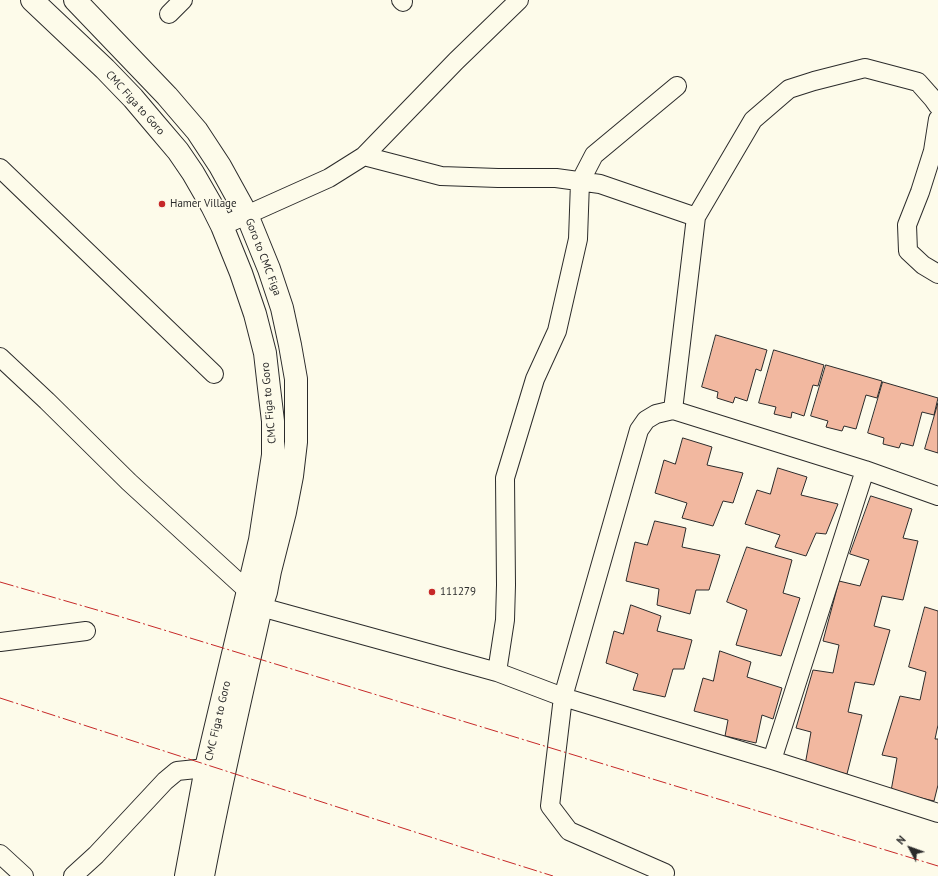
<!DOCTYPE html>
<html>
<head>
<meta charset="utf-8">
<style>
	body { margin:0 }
	#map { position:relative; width:938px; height:876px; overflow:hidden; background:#fdfbea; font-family:"PT Sans",sans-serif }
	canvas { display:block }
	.north { position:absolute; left:890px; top:828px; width:40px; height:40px; -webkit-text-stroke:3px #fdfbea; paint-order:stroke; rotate:311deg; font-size:11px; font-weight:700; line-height:16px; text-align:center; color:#2b2b2b }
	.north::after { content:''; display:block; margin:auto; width:14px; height:18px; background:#2b2b2b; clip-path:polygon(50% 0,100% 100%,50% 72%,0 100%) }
</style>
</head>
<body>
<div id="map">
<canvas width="938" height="876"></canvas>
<div class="north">N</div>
</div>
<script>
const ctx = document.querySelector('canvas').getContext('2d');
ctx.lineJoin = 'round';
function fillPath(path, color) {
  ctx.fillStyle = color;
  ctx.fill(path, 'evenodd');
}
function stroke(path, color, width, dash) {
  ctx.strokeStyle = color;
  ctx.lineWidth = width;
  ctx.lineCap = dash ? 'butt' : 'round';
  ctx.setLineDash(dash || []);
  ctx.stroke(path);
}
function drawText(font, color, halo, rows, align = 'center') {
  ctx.font = font + ' "PT Sans",sans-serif';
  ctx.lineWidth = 3;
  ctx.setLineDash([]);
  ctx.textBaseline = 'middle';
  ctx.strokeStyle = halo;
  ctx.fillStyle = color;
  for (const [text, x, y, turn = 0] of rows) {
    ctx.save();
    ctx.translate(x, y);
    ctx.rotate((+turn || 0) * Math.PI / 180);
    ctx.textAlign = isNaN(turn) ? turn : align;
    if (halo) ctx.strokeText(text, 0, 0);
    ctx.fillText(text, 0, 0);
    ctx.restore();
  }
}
const building = new Path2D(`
	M 716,335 L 767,350 L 761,371 L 756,369 L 747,401 L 735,397 L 733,403 L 717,398 L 718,392 L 702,387 Z
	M 774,350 L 824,365 L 818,386 L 813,385 L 804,416 L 792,412 L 791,418 L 774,414 L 776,407 L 759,403 Z
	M 826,365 L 882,381 L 877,398 L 866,395 L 856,429 L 844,426 L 842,431 L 826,427 L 828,421 L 811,416 Z
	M 883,382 L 938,398 L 934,415 L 922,412 L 913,446 L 901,443 L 899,448 L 883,444 L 884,438 L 868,433 Z
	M 938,403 L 938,453 L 925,449 Z
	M 683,438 L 712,447 L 707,465 L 743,473 L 733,503 L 723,501 L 713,526 L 682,518 L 687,503 L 655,493 L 664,460 L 675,464 Z
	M 778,468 L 807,477 L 801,495 L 838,504 L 826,534 L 816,533 L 806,556 L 775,547 L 780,535 L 745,524 L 757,490 L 770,494 Z
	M 871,496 L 912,509 L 903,538 L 918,541 L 903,600 L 882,596 L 874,626 L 890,630 L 874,685 L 855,682 L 848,712 L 862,715 L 847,774 L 805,765 L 811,732 L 796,728 L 813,670 L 833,673 L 839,645 L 823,641 L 839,581 L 860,586 L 869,560 L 850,554 Z
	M 655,521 L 686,528 L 682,547 L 720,555 L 709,590 L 696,590 L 690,614 L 657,605 L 659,589 L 626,581 L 635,542 L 647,545 Z
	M 747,547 L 792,560 L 783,593 L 800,598 L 781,656 L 736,645 L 747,610 L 727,602 Z
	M 631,605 L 661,616 L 657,631 L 692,640 L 684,669 L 673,669 L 665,697 L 633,690 L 638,674 L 606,663 L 614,631 L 623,634 Z
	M 925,607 L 938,611 L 938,725 L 935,739 L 938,739 L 938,785 L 934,801 L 891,791 L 897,758 L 882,755 L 900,696 L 920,700 L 926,672 L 909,667 Z
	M 720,651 L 751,662 L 747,677 L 782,688 L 773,719 L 762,715 L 756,743 L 725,736 L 728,720 L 694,711 L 703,678 L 713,681 Z`);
fillPath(building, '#f2b8a0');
stroke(building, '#2b2b2b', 1);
const minor = new Path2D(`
	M 401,0 L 403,2
	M 169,14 L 183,0
	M 938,119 L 933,151 L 920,192 L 907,225 L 908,251 L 923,265 L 938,274
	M 364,156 L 441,176 L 498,178 L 556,178 L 600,184 L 696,217
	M 0,168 L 214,374
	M 222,226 L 329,178 L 364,156 L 456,61 L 519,0
	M 0,357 L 47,401 L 129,482 L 248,591
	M 673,410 L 696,217 L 753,120 L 789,89 L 814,81 L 865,68 L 918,82 L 933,99 L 938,106
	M 938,496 L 865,470 L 673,410 L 656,414 L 646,420 L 639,430 L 563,697 L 772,760 L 938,813
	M 261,607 L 497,672 L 563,697 L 550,806 L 569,831 L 665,873
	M 0,642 L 86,631
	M 497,672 L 505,620 L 506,585 L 505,478 L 535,379 L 557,331 L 578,239 L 580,182 L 594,155 L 677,86
	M 772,760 L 865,470
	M 0,854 L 24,876
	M 73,876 L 96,855 L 165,781 L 177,771 L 206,768`);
const primary = new Path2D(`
	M 32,0 L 105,69 L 133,98 L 155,124 L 178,151 L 193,173 L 212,206 L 222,226 L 241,273 L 255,314 L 265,353 L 269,388 L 273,421 L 273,455 L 260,540 L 206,768 L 186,876
	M 75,0 L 167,96 L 197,131 L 220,166 L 247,215 L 269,269 L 282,308 L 290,345 L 296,379 L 296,442 L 292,476 L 285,512 L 270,571 L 266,592 L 261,607 C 241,696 220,786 203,876`);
stroke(minor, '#2b2b2b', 20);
stroke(primary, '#2b2b2b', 24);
stroke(minor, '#fdfbea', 18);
stroke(primary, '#fdfbea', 22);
stroke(new Path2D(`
	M 0,582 L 118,616 L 938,866
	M 0,698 L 483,854 L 553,876`), '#c62828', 1, [14, 3, 2, 3]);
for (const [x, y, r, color] of [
	[162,204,4,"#c62828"],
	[432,592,4,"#c62828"]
]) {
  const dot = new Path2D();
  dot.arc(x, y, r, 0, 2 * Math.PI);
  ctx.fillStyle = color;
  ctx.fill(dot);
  stroke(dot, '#fdfbea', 1.5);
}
drawText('11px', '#2b2b2b', '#fdfbea', [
	["CMC Figa to Goro",135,103,48],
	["Goro to CMC Figa",263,257,69],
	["CMC Figa to Goro",269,403,-95],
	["CMC Figa to Goro",218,721,-77]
]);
drawText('11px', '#2b2b2b', '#fdfbea', [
	["Hamer Village",170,204],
	["111279",440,592]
], 'left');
</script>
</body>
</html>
